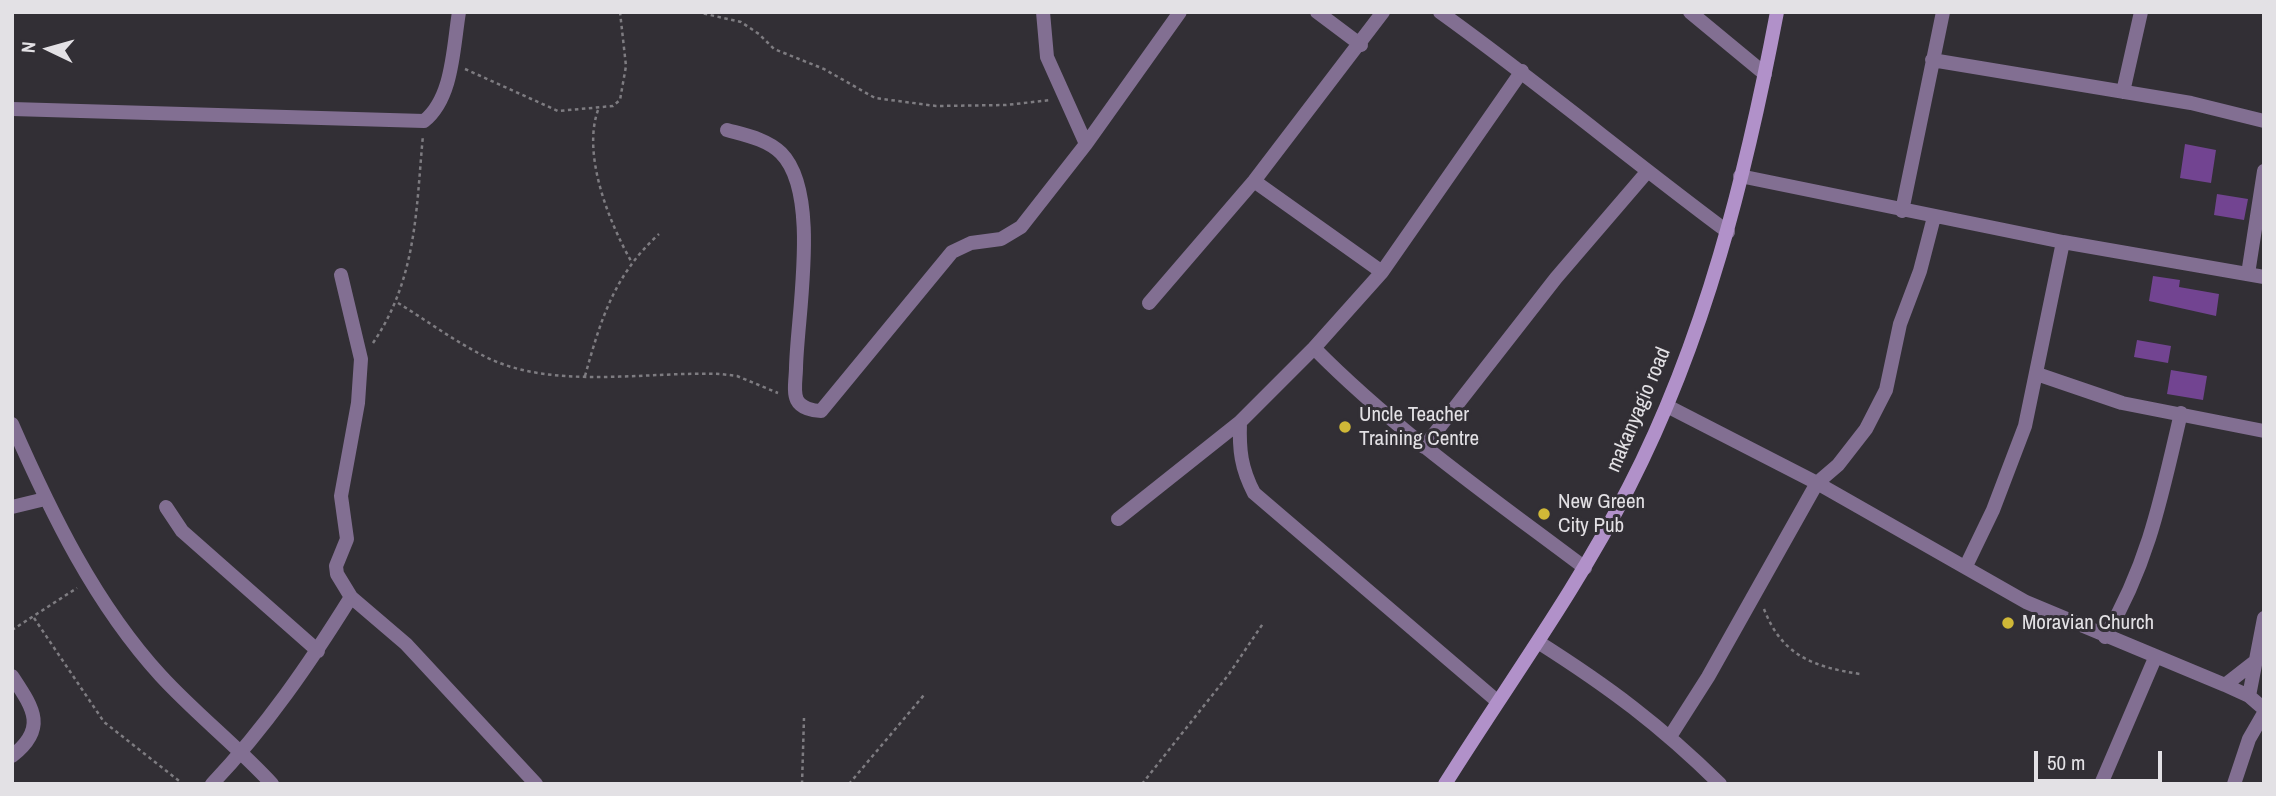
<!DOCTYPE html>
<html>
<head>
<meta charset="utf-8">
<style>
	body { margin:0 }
	#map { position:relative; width:2276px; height:796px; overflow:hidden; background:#322f35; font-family:"Archivo Narrow",sans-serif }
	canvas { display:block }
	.frame { position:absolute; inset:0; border:14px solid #e3e1e5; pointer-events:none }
	.north { position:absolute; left:14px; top:14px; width:70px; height:70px; -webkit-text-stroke:5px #322f35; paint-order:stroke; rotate:275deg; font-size:19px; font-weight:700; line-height:28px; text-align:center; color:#e3e1e5 }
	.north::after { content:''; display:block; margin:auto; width:24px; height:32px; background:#e3e1e5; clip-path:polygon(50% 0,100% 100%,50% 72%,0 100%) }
	.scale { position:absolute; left:2034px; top:751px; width:128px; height:32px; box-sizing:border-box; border:4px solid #e3e1e5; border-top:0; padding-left:9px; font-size:21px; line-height:24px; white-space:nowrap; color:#e3e1e5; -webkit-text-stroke:5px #322f35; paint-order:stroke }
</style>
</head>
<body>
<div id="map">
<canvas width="2276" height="796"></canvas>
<div class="frame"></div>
<div class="north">N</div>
<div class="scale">50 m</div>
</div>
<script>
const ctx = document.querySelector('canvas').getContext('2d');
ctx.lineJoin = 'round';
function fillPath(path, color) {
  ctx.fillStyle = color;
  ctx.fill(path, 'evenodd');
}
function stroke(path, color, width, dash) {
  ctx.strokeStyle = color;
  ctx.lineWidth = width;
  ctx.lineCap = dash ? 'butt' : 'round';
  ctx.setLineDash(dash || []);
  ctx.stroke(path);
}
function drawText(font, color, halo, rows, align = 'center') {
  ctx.font = font + ' "Archivo Narrow",sans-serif';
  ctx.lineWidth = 6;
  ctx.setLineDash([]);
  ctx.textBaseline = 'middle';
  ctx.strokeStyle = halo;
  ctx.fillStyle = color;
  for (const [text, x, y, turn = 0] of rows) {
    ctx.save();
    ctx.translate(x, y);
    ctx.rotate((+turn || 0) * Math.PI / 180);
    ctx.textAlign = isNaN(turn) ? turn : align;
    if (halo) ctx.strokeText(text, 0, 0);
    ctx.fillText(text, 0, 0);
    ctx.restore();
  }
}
fillPath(new Path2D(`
	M 2185,144 L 2216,150 L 2211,183 L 2180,178 Z
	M 2217,194 L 2248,199 L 2244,220 L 2214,215 Z
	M 2153,276 L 2180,280 L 2179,287 L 2219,294 L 2216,316 L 2149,301 Z
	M 2137,340 L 2171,346 L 2168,363 L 2134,357 Z
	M 2171,370 L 2207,376 L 2203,400 L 2167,394 Z`), '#724491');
stroke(new Path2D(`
	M 697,12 L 741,22 L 759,34 L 774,49 L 824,69 L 875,98 L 936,106 L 1006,105 L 1051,100
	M 465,69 L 558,111 L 613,106 L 620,100 L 626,66 L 620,12
	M 598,110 C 582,155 609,222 631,261
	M 398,303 C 426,320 454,341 484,356 C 551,391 647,371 721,374 L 737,376 L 778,393
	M 373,343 C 417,278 416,210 423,135
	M 585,376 C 601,319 614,275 659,234
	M 1764,609 C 1782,656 1814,667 1860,674
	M 34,618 L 104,722 L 183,784
	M 12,630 L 77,588
	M 802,784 L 804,718
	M 849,784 L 924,695
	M 1142,784 L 1229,674 L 1264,622`), '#7e7c81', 2.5, [3.5, 3.5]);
stroke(new Path2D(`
	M 1043,12 L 1047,57 L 1086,144
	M 1317,12 L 1361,45
	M 1440,12 C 1539,83 1631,160 1728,232
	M 1690,12 L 1765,74
	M 1932,60 L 2191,103 L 2264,121
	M 2123,92 L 2141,12
	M 12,109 L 424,121 C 453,98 453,48 459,12
	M 727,130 C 745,135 767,139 781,153 C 821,193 797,315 796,368 C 796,377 793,392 797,400 C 801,408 813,411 821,411 L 952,252 L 971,243 L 1001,239 L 1021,227 L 1086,144 L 1180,12
	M 1740,176 L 2063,242 L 2264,277
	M 1254,181 L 1382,272
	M 1902,211 L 1943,12
	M 2248,274 L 2264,171
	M 341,275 L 361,359 L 358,403 L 341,496 L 347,539 L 336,566 L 337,574 L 351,597 L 406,644 L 536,784
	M 1149,303 L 1254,181 L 1383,12
	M 1314,348 C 1396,431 1492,498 1585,568
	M 2037,374 L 2122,403 L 2264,431
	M 1667,406 L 1817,483 L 2026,602 L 2225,685 L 2249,696 L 2264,709
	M 1240,422 C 1239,450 1241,468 1254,493 L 1497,701
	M 12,424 C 51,513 95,604 161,676 C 196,714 237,746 272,784
	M 1424,447 L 1556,278 L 1647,172
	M 12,507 L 45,499
	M 166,507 L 182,531 L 318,651
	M 1118,519 L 1240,422 L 1314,348 L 1382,272 L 1522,71
	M 1966,566 L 1993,510 L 2025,426 L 2063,242
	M 2105,637 C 2149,563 2162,494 2181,413
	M 1538,642 C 1609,687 1660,725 1720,784
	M 12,676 C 33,708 48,728 12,756
	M 2225,685 L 2257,660
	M 2249,696 L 2264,618
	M 1671,735 L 1708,677 L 1817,483 L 1838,465 L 1866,429 L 1886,390 L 1900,324 L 1920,271 L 1934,217
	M 212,784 C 266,727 310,663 351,597
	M 2101,784 L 2155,658
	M 2234,784 L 2249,739 L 2264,713`), '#826f92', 14);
stroke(new Path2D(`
	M 1445,784 C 1507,685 1576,591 1629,487 C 1705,339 1746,175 1777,12`), '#b191c9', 14);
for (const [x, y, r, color] of [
	[1345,427,7,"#d0b837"],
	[1544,514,7,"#d0b837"],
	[2008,623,7,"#d0b837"]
]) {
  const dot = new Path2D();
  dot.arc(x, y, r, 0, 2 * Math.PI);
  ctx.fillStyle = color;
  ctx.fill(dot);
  stroke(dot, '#322f35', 2.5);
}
drawText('21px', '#e3e1e5', '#322f35', [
	["makanyagio road",1639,410,-67]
]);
drawText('21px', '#e3e1e5', '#322f35', [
	["Uncle Teacher",1359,415],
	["Training Centre",1359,439],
	["New Green",1558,502],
	["City Pub",1558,526],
	["Moravian Church",2022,623]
], 'left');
</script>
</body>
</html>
